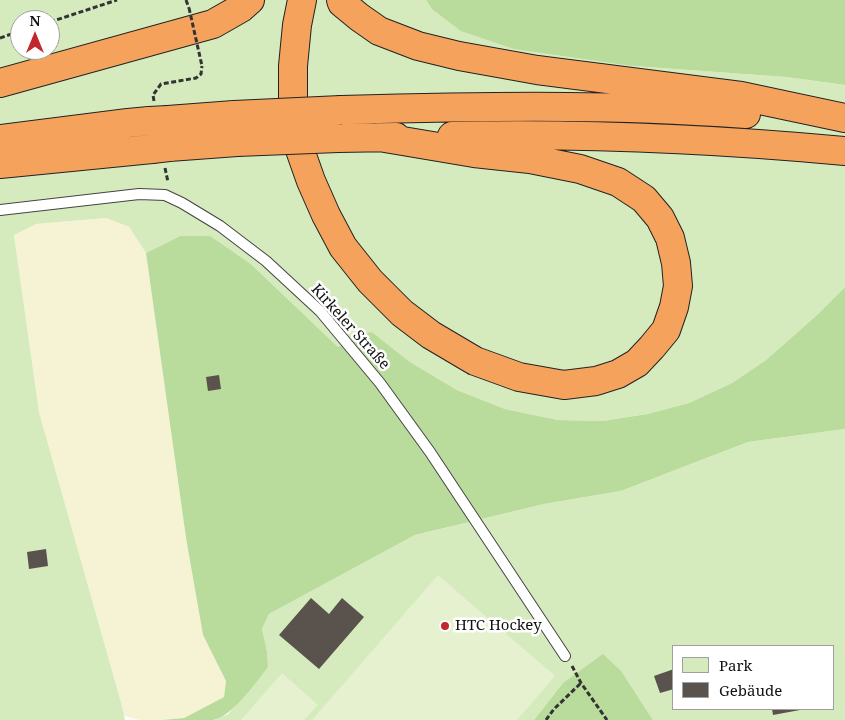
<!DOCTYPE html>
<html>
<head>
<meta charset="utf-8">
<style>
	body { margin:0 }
	#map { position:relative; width:845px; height:720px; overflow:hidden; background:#fffdf5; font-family:"Noto Serif",serif }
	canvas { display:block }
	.legend { position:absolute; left:672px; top:645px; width:162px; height:65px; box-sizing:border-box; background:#fff; border:1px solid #a0a0a0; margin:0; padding:6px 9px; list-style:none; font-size:15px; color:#111 }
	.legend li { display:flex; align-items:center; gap:10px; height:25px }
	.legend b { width:25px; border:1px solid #a0a0a0 }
	.north { position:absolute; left:10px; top:10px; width:50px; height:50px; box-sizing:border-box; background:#fff; border:1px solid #a0a0a0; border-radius:50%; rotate:0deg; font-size:14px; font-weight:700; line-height:20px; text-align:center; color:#111 }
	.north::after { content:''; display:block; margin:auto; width:18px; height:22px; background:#c4262e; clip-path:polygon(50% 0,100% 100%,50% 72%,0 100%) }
</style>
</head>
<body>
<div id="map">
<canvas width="845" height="720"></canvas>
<ul class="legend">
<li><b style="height:14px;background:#d5ebbd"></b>Park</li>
<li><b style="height:14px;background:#5a524d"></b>Gebäude</li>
</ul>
<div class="north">N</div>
</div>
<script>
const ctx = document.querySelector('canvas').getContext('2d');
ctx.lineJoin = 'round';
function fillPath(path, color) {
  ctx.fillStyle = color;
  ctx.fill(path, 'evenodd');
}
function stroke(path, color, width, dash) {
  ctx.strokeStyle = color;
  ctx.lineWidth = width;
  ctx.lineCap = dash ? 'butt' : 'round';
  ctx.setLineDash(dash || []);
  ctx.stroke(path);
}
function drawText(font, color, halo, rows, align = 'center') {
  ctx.font = font + ' "Noto Serif",serif';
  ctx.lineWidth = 5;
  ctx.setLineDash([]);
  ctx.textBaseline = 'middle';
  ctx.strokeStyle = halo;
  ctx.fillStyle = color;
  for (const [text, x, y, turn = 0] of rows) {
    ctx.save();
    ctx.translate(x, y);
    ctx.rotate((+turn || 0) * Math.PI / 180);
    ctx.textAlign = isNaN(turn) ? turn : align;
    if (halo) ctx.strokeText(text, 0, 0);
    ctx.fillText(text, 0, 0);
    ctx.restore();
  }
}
fillPath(new Path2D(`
	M 106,218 L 129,227 L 146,253 L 186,538 L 203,635 L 226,681 L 224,697 L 184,718 L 162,720 L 140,720 L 124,716 L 122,706 L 39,412 L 14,235 L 36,224 Z`), '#f6f3d4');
fillPath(new Path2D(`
	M 0,0 L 426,0 L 432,9 L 633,66 L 786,77 L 845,85 L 845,287 L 817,315 L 766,360 L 732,383 L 689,403 L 647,414 L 603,421 L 558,420 L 505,409 L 457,390 L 410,362 L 372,332 L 359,334 L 338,347 L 252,265 L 180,236 L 146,253 L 129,227 L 106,218 L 36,224 L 14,235 L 39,412 L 122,706 L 125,720 L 0,720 ZM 20,20 L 50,20 L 50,50 L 20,50 Z
	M 845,429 L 845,720 L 653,720 L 622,672 L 563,683 L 534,720 L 215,720 L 228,714 L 250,689 L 268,667 L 267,651 L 262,629 L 269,614 L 415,535 L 544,504 L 621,491 L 748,442 ZM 674,646 L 834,646 L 834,709 L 674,709 Z`), '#d5ebbd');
fillPath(new Path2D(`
	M 426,0 L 845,0 L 845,85 L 786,77 L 633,66 L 514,49 L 461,31 L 432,9 Z
	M 180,236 L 210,236 L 252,265 L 338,347 L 359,334 L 372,332 L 410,362 L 457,390 L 505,409 L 558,420 L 603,421 L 647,414 L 689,403 L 732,383 L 766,360 L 817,315 L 845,287 L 845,429 L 748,442 L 621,491 L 544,504 L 415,535 L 269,614 L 262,629 L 267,651 L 268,667 C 257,681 231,718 213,720 C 197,720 178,720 162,720 L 184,718 L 224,697 L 226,681 L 203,635 L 186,538 L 146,253 Z
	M 603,654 L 622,672 L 653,720 L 534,720 L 563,683 Z`), '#b9dc9c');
fillPath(new Path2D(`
	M 438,575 L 555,676 L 517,720 L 312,720 Z
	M 282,673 L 318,705 L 304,720 L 241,720 Z`), '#e6f2cf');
fillPath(new Path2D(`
	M 219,375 L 221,389 L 208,391 L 206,377 Z
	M 46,549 L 48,566 L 29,569 L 27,552 Z
	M 311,598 L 329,614 L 342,598 L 364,617 L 319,669 L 279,635 Z
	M 674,669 L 674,689 L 660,693 L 654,676 Z
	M 772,709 L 800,709 L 800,710 L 773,715 Z`), '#5a524d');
const service = new Path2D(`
	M 0,210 L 139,194 L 165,195 L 182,203 L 220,226 L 266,261 L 320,311 L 380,383 L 430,452 L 565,656`);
const motorway = new Path2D(`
	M 302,0 L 297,25 L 293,66 L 293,98 L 299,147 L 311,181 L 326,215 L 343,247 L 370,281 L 402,313 L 431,335 L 475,361 L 519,377 L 564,385 L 596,381 L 618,374 L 637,363 L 652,347 L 666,330 L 674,307 L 678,286 L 676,263 L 670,238 L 660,218 L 644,199 L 618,182 L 580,169 L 530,159 L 474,153 L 379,137
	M 341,0 L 342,3 L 359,17 L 379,31 L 418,46 L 459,56 L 537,70 L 741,96 L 845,118
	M 0,83 L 213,24 L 241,8 L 250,0
	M 341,110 C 416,108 492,106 568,107 C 628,107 687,110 746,114
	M 168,120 L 234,115
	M 452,136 C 583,133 715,139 845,151
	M 338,138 L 396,137
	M 0,139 L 128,123 L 149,121
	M 169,147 L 237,142
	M 0,164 L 152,149`);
stroke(service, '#444', 12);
stroke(motorway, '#222', 30);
stroke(new Path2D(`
	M 186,0 L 189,8
	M 50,22 L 117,0
	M 0,38 L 20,31
	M 154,101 L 153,95 L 161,84 L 196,78 L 201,74 L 202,66
	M 165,168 L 168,182
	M 572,666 L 581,683 L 607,720
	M 546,720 L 554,709 L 581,683`), '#333', 3, [5, 2.5]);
stroke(service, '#fff', 10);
stroke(motorway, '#f5a25d', 28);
const motorwayBridge = new Path2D(`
	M 234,115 L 341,110
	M 149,121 L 168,120
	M 237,142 L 338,138
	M 152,149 L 169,147`);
stroke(motorwayBridge, '#222', 30, []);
stroke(new Path2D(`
	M 189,8 L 202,66`), '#333', 3, [5, 2.5]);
stroke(motorwayBridge, '#f5a25d', 28);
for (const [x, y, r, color] of [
	[445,626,5,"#c4262e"]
]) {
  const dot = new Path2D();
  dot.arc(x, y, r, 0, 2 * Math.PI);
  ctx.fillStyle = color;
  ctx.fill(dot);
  stroke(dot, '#fff', 2);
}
drawText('15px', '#111', '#fff', [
	["Kirkeler Straße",350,327,48]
]);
drawText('15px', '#111', '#fff', [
	["HTC Hockey",455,626]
], 'left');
</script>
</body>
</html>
